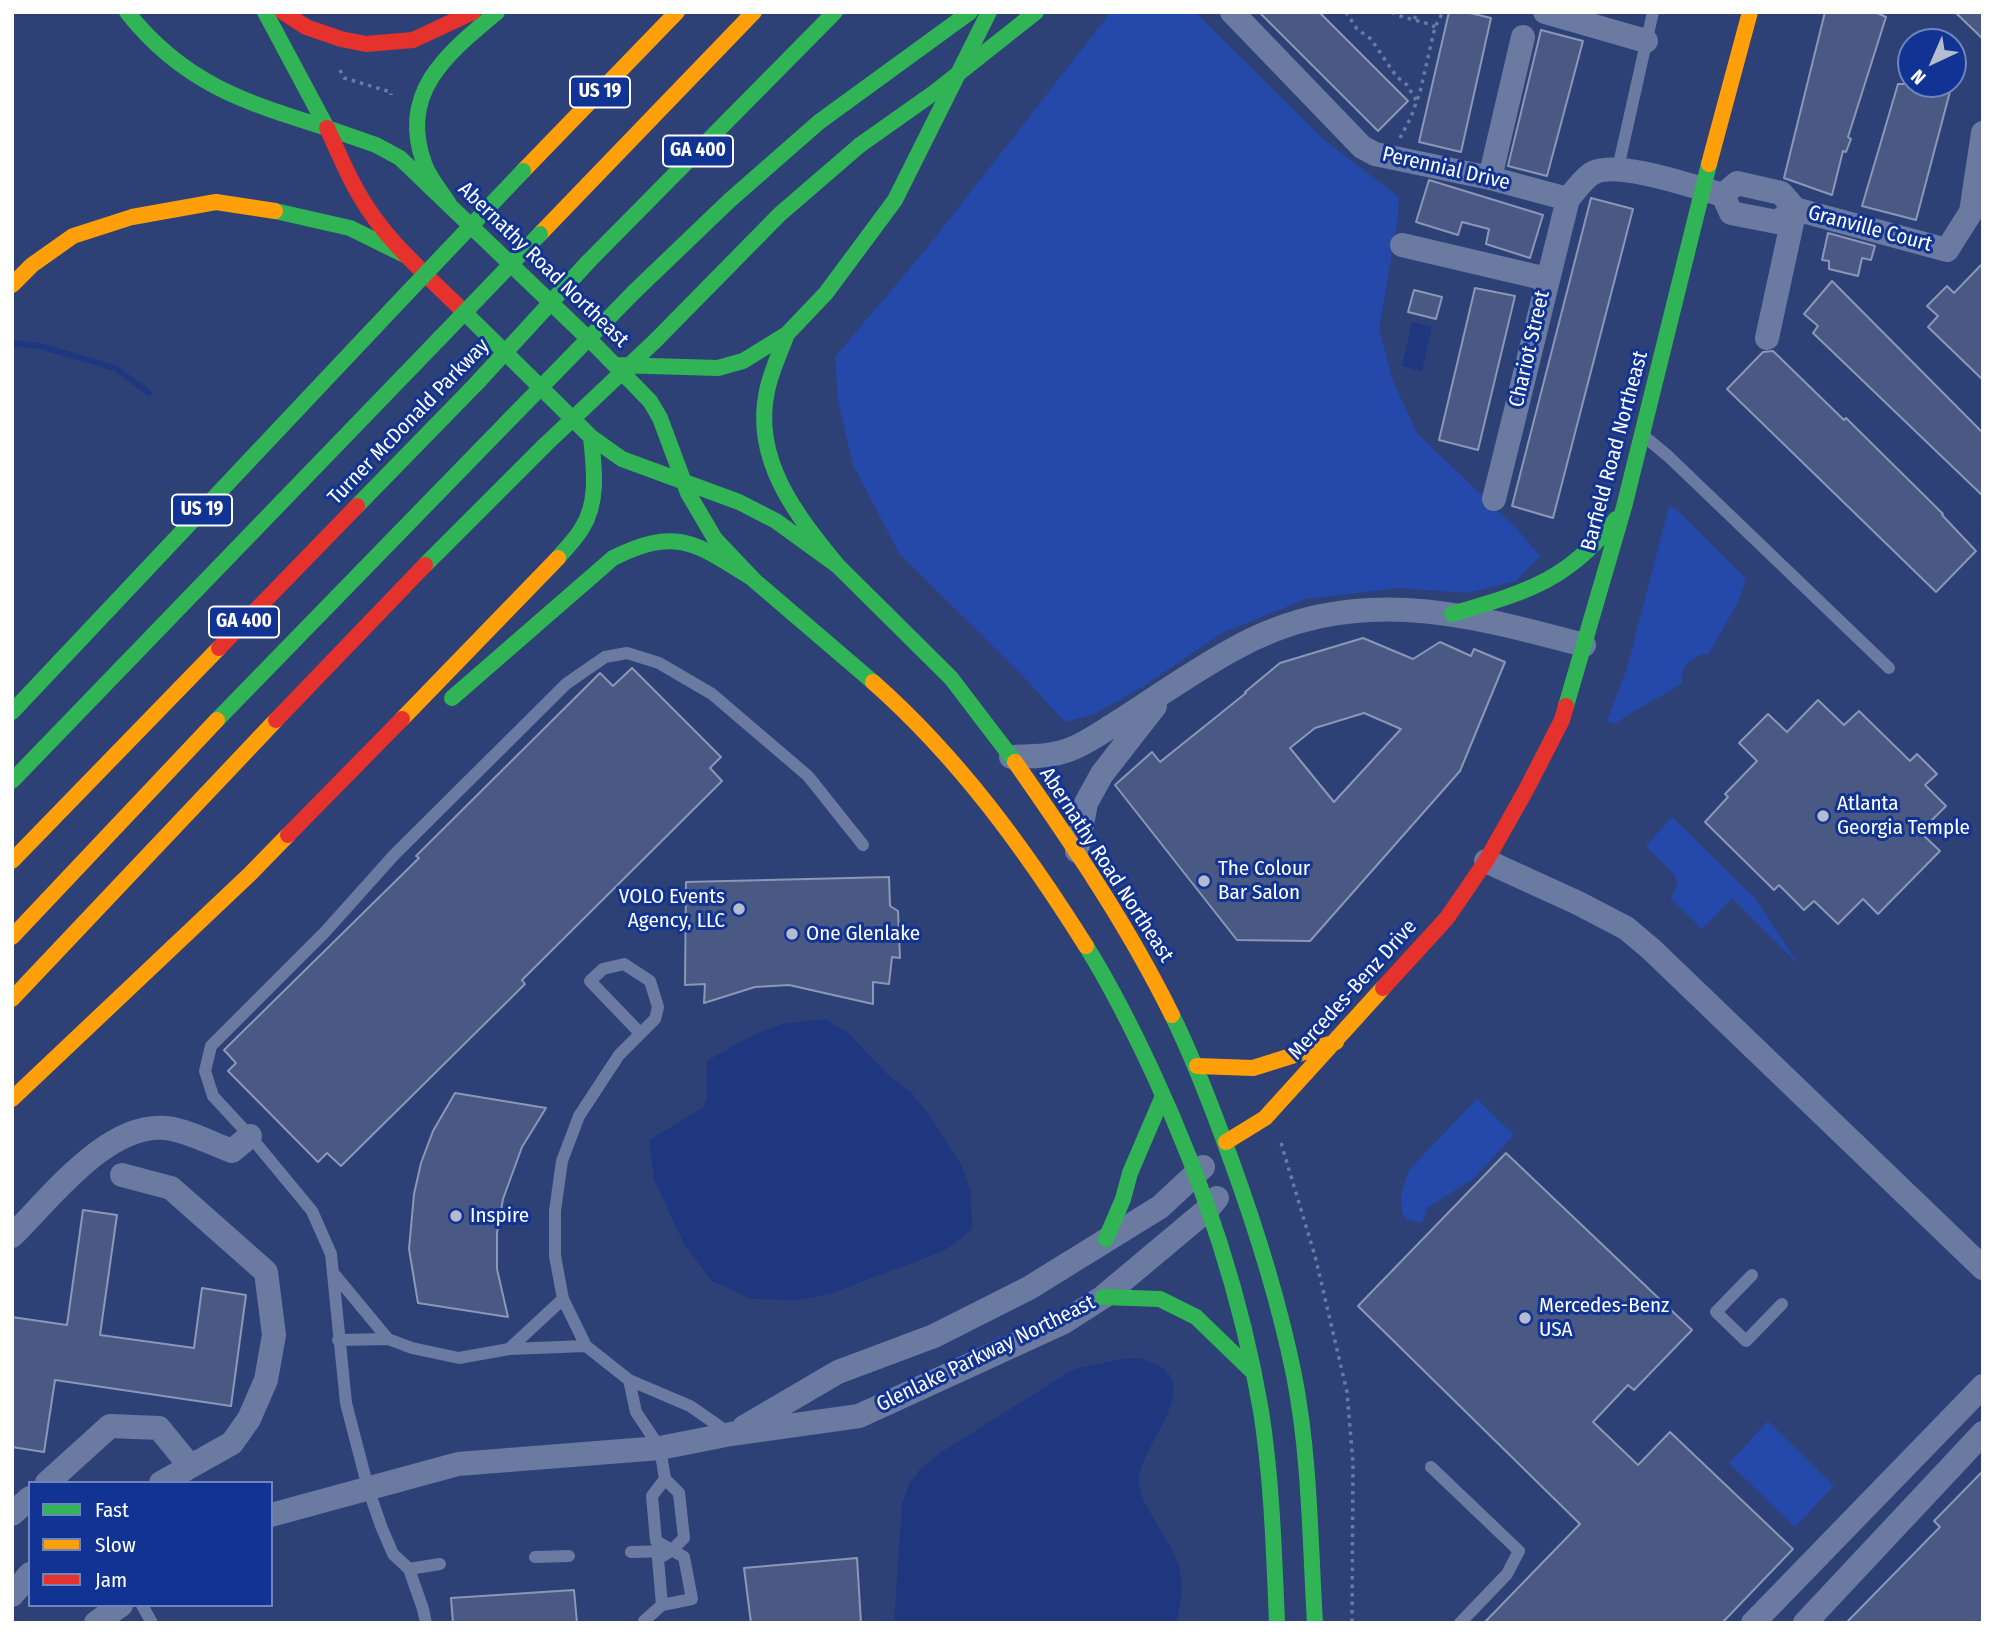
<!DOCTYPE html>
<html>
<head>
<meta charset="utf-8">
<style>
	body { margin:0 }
	#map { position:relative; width:1995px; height:1635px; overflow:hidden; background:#2e4176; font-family:"Fira Sans Condensed",sans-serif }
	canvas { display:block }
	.frame { position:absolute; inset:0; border:14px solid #fff; pointer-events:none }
	.legend { position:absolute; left:28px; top:1481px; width:245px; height:126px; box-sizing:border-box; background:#113393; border:2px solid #7085be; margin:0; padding:9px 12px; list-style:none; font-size:21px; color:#fff }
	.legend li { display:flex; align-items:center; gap:14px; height:35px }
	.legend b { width:35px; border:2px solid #7085be }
	.north { position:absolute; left:1897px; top:28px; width:70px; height:70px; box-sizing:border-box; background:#113393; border:2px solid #7085be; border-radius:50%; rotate:224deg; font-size:19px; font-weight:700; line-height:28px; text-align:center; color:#fff }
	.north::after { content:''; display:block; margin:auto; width:24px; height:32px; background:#b6bccf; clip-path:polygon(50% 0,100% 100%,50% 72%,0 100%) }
</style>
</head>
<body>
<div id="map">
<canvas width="1995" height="1635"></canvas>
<div class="frame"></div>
<ul class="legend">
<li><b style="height:9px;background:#30b455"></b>Fast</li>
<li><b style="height:9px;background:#ff9f0a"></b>Slow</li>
<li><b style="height:9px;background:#e5322d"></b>Jam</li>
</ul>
<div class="north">N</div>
</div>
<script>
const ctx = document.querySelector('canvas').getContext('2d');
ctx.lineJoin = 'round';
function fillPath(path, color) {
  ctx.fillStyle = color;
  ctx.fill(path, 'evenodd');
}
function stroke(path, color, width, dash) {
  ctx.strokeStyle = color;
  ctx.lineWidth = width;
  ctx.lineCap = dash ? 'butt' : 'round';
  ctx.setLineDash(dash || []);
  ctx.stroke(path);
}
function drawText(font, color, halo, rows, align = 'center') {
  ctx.font = font + ' "Fira Sans Condensed",sans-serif';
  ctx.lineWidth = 6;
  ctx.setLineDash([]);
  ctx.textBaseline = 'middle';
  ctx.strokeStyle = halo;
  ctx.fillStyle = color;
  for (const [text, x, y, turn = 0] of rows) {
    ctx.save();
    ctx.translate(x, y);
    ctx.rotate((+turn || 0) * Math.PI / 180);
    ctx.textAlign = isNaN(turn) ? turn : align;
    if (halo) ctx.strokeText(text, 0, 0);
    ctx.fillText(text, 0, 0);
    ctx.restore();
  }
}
fillPath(new Path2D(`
	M 1111,12 L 1195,12 L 1323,139 L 1399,197 L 1398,218 L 1379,329 L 1393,381 L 1417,433 L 1517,529 L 1540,556 L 1516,581 L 1468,593 L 1398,588 L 1306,599 L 1222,633 L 1141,688 L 1095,714 L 1065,722 L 1019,672 L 899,553 L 853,465 L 838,400 L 835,357 L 927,248 Z
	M 1669,507 L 1675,508 L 1746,579 L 1738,602 L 1708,655 L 1704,654 C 1691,658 1680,667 1682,683 C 1660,698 1636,708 1615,724 L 1607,721 L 1627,668 Z
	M 1672,817 L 1755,898 L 1799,965 L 1732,898 L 1702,929 L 1671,899 L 1678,882 L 1674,874 L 1646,846 Z
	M 1477,1099 L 1514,1135 L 1473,1179 L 1427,1208 L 1424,1219 L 1420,1223 L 1406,1219 L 1402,1212 L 1401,1194 L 1409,1170 Z
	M 1768,1421 L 1834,1486 L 1795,1527 L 1729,1463 Z`), '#2449aa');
fillPath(new Path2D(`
	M 1412,322 L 1432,327 L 1422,371 L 1402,366 Z
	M 825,1019 L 848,1033 L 888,1075 L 911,1092 L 934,1122 L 962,1166 L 971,1192 L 972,1229 L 944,1251 L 832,1293 L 800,1300 L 752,1299 L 712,1281 L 685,1246 L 654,1180 L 649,1140 L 704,1107 L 707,1097 L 707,1061 L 749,1037 L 782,1024 Z
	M 1140,1358 C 1149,1362 1162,1365 1168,1373 C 1190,1402 1138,1450 1139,1483 C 1140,1496 1147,1507 1153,1517 C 1178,1559 1190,1573 1176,1623 L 894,1623 L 902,1504 L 909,1484 L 920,1469 L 940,1453 L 1074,1369 L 1122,1359 Z`), '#1f377f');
stroke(new Path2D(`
	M 12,343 L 40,346 L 115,368 L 149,393`), '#1f377f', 6);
const building = new Path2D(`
	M 1259,12 L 1319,12 L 1408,101 L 1378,131 Z
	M 1449,12 L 1466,12 L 1491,18 L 1461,152 L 1419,142 Z
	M 1825,12 L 1875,12 L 1886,17 L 1848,137 L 1851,139 L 1846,152 L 1843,151 L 1832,195 L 1784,178 Z
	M 1955,12 L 1983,12 L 1983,39 Z
	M 1541,30 L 1583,41 L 1547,176 L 1508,166 Z
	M 1898,84 L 1952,84 L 1916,220 L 1862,206 Z
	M 1429,180 L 1543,215 L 1530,258 L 1486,244 L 1489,229 L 1462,222 L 1458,235 L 1416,222 Z
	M 1591,198 L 1633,209 L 1553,518 L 1512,506 Z
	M 1828,233 L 1875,246 L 1871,260 L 1862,258 L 1858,276 L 1829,269 L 1829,261 L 1822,260 Z
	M 1983,263 L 1983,380 L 1928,327 L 1938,316 L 1927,306 L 1947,286 L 1954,293 Z
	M 1832,281 L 1983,433 L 1983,496 L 1813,333 L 1818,326 L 1804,314 Z
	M 1475,288 L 1515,296 L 1478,450 L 1439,440 Z
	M 1414,290 L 1442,297 L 1436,319 L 1408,312 Z
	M 1773,351 L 1844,420 L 1846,418 L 1943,514 L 1942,515 L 1976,551 L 1936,592 L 1727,389 L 1763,352 Z
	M 1363,638 L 1413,659 L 1440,642 L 1471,656 L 1474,649 L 1505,662 L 1460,771 L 1310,941 L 1237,940 L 1115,785 L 1152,752 L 1160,762 L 1246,693 L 1245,692 L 1280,663 ZM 1364,713 L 1401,729 L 1334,802 L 1290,748 L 1315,728 Z
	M 632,668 L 721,757 L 710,768 L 722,781 L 522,980 L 525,984 L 341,1166 L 327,1153 L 318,1162 L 228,1071 L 236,1063 L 224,1050 L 419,858 L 416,856 L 600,673 L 613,686 Z
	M 1818,700 L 1844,725 L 1859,711 L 1910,761 L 1917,754 L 1937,774 L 1925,785 L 1946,806 L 1920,832 L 1940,851 L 1878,914 L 1863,899 L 1838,924 L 1814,901 L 1804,910 L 1779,885 L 1774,890 L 1705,822 L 1728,797 L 1725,794 L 1757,761 L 1739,743 L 1768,714 L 1787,732 Z
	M 889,877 L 890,906 L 898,911 L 900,958 L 892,957 L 889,984 L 873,982 L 873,1004 L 789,985 L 755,987 L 704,1003 L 705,984 L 685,985 L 686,882 Z
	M 455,1093 L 546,1108 L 522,1147 L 503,1199 L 497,1233 L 497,1269 L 508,1317 L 418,1303 L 409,1249 L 414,1194 L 421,1163 L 433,1131 Z
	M 1506,1153 L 1692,1330 L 1634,1390 L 1628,1385 L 1593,1422 L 1638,1465 L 1670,1432 L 1793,1549 L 1722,1623 L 1484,1623 L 1580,1524 L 1358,1306 Z
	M 83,1210 L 117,1215 L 100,1335 L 194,1348 L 202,1288 L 246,1295 L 231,1406 L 55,1380 L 44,1452 L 12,1447 L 12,1317 L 67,1325 Z
	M 1983,1471 L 1983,1623 L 1846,1623 L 1940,1527 L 1934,1521 Z
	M 857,1558 L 861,1623 L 751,1623 L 744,1568 Z
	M 574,1590 L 577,1623 L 453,1623 L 451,1598 Z`);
fillPath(building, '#4a5983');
stroke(building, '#8b97b6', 2);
stroke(new Path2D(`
	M 1346,12 L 1357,29 L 1371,39 L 1396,76 L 1407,85 L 1416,100
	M 1392,12 C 1402,19 1422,20 1435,27
	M 1414,19 L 1419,12
	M 340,70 L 344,78 L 391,92 L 391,95
	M 1400,138 L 1411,117 L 1420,92 L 1435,27 L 1443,12
	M 1281,1143 L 1315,1256 L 1347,1392 L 1353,1463 L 1352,1623`), '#6b7aa1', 3.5, [3.5, 5]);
stroke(new Path2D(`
	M 1618,168 L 1653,12
	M 1645,437 L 1668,456 L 1889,668
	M 640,1033 L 590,981 L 603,969 L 624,964 L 650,981 L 658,1007 L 655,1019 L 619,1055 L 579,1116 L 562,1161 L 555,1211 L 555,1256 L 563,1299 L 586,1346 L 629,1380 L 690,1406 L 729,1433
	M 335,1275 L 388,1339
	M 1752,1275 L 1716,1312 L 1746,1341 L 1782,1304
	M 338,1340 L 388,1339 L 412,1348 L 459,1358 L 509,1349 L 586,1346
	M 509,1349 L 563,1299
	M 629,1380 L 636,1412 L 660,1448 L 665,1479 L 679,1493 L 684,1538 L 671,1551 L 658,1559 L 662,1605
	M 1431,1467 L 1519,1551 L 1507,1574 L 1460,1623
	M 631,1552 L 671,1551
	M 535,1557 L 569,1556
	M 409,1569 L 440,1564
	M 142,1605 L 152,1623
	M 644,1621 L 662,1605 L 692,1599 L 684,1557 L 656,1541 L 652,1496 L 665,1479
	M 426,1623 L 423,1609 L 409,1569 L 393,1554 L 381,1526 L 368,1488 L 346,1403 L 331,1254 L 312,1211 L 250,1136 L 213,1096 L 205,1071 L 211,1046 L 325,932 L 394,855 L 566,684 L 605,657 L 627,653 L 659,663 L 712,694 L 808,776 L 863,845`), '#6b7aa1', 12);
stroke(new Path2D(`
	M 1232,12 L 1362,147 L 1375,154 L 1490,178 L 1568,199
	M 1545,12 L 1646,41
	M 1490,178 L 1523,37
	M 1723,195 L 1737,183 L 1781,193 L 1795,209 L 1947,250 L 1971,212 L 1983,133
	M 1402,245 L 1547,279
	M 1767,338 L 1795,209
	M 1494,499 L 1568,199 C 1575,191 1585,176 1595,172 C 1620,161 1694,187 1723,195 L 1731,213 L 1777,222 L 1795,209
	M 1011,757 C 1025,756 1040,757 1053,754 C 1075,751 1097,735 1115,724 C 1154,699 1192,672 1232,650 C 1351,583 1461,612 1584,645
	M 1077,851 L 1086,803 L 1102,774 L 1155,706
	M 1486,861 L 1578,903 L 1626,928 L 1651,949 L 1983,1268
	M 122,1175 L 171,1188 L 266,1272 L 274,1335 L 266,1380 L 249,1419 L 232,1443 L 161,1483
	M 12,1236 C 50,1199 107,1122 166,1128 C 186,1130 213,1144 232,1151 L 250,1136
	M 744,1427 L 838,1372 L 934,1336 L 1029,1288 L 1160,1207 L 1203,1167
	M 47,1483 L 110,1426 L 159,1428 L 190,1466
	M 12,1514 L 30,1498
	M 271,1515 L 458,1464 L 660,1448 L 731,1434 L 859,1416 L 1064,1322 L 1103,1297 L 1208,1209 L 1217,1198
	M 12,1595 L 30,1574
	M 96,1623 L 121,1605
	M 1753,1623 L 1983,1386
	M 1805,1623 L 1983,1433`), '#6b7aa1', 24);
stroke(new Path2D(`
	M 127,12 C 183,83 244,102 327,128
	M 265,12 L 327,128
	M 327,128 L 376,145 L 400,158 L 597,347 L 650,401 L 660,418 L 688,493 L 715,539 L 755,581 L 873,682
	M 449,204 C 441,191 429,178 424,163 C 398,92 448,53 497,12
	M 275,211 L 350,228 L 407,256
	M 588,262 L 835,12
	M 634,292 L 730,200 L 819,122 L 970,12
	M 461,309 L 591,437 L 622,459 L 739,502 L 776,521 L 838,566 L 951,678 L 1015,762
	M 787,334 C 780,353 771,371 767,391 C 752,460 797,516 838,566
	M 656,340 L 780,214 L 860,145
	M 616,365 L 718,368 L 743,361 L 787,334 L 826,293 L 895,200 L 989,12
	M 357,506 L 476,384
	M 558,558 C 566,548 576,539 582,528 C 599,502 594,467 591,437
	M 425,565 L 544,446
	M 1452,614 C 1525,592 1567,582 1616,519
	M 452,698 L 613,558 C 675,527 695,542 750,577
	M 1566,706 L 1624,507 L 1709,164
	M 12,712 L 393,308
	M 217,720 L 511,418
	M 12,781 L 439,339
	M 1086,946 C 1111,986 1133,1030 1153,1073 C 1203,1181 1241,1293 1261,1411 C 1272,1481 1274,1552 1277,1623
	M 1172,1015 C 1195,1062 1212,1107 1230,1157 C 1256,1228 1279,1301 1294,1375 C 1310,1456 1310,1541 1315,1623
	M 1106,1239 L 1123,1199 L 1130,1173 L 1163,1096
	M 1103,1297 L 1160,1299 L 1196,1317 L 1254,1373`), '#30b455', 16);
stroke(new Path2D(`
	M 1709,164 L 1750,12
	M 523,171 L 677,12
	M 540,234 L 754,12
	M 12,285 L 32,265 L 73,236 L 132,217 L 216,202 L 275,211
	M 873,682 C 959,758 1025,849 1086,946
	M 402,719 L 558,558
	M 1015,762 C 1073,845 1127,924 1172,1015
	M 12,861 L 219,648
	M 12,937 L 217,720
	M 12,999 L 276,720
	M 1197,1066 L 1253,1068 L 1336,1042
	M 12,1099 L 250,874 L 288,835
	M 1226,1142 L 1265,1118 L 1383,988`), '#ff9f0a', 16);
stroke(new Path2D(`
	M 283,12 L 306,27 L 341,39 L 366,44 L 413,40 L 473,12
	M 327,128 C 338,151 347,175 360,196 C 385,240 426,274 461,309
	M 219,648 L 357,506
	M 276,720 L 425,565
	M 288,835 L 402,719
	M 1383,988 L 1447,918 L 1486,861 L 1526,790 L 1562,720 L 1566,706`), '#e5322d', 16);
stroke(new Path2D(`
	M 860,145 L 935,92 L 1036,12
	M 393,308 L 523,171
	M 439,339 L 540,234
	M 476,384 L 588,262
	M 511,418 L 634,292
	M 544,446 L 656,340`), '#30b455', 16);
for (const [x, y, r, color] of [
	[1823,816,7,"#b6bccf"],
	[1204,881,7,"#b6bccf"],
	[739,909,7,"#b6bccf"],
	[792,934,7,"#b6bccf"],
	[456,1216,7,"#b6bccf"],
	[1525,1318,7,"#b6bccf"]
]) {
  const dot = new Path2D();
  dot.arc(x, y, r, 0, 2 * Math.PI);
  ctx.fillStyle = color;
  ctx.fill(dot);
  stroke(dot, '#113393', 2.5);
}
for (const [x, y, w] of [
	[600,92,60],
	[698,151,70],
	[202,510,60],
	[244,622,70]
]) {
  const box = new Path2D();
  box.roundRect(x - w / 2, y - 15.5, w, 31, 5);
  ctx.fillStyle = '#113393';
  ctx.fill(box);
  stroke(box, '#fff', 2);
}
drawText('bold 19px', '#fff', null, [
	["US 19",600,92],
	["GA 400",698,151],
	["US 19",202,510],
	["GA 400",244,622]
]);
drawText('21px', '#fff', '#113393', [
	["Perennial Drive",1446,169,13],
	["Granville Court",1870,229,15],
	["Abernathy Road Northeast",543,265,44],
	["Chariot Street",1530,349,-77],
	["Turner McDonald Parkway",409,422,-46],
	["Barfield Road Northeast",1615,451,-75],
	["Abernathy Road Northeast",1106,865,57],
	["Mercedes-Benz Drive",1353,990,-48],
	["Glenlake Parkway Northeast",986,1354,-26]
]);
drawText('21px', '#fff', '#113393', [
	["Atlanta",1837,804],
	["Georgia Temple",1837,828],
	["The Colour",1218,869],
	["Bar Salon",1218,893],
	["VOLO Events",725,897,"right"],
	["Agency, LLC",725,921,"right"],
	["One Glenlake",806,934],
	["Inspire",470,1216],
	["Mercedes-Benz",1539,1306],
	["USA",1539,1330]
], 'left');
</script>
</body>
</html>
